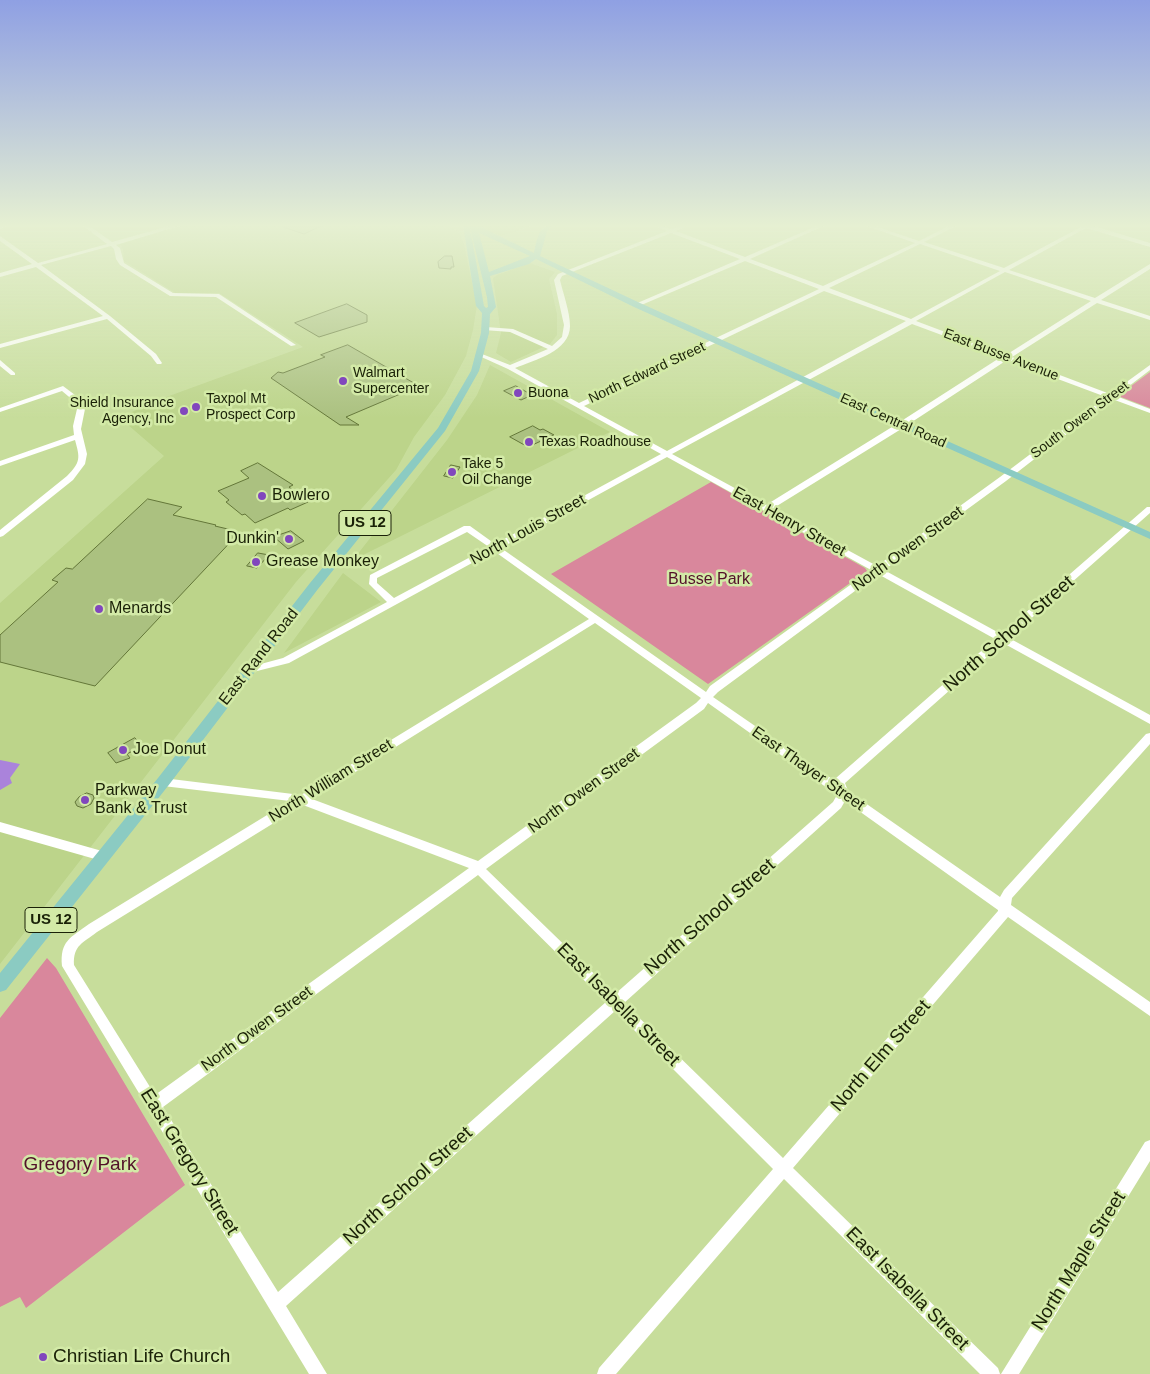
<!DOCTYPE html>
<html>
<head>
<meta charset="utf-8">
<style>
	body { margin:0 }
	canvas { display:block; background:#c7dd9b }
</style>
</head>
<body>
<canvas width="1150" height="1374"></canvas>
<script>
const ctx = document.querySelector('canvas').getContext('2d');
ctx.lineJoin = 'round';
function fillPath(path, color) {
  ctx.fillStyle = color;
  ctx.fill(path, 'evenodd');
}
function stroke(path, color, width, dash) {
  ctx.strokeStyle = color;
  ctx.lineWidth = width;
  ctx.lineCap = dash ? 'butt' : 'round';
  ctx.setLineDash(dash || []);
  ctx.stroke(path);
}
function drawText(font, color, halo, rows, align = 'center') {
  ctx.font = font + ' Arial,sans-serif';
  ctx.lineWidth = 5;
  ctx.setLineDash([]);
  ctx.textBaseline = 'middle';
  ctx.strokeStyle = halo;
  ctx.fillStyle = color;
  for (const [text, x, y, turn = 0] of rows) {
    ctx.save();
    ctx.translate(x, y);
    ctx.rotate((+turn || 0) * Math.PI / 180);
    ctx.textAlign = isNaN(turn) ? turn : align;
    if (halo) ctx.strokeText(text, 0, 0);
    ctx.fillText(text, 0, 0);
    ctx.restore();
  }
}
fillPath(new Path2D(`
	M 185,225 L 448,225 L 460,233 L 464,245 L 477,305 L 473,330 L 466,356 L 445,395 L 414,437 L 396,470 L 296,582 L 0,964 L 0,603 L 164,456 L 120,418 L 150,403 L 303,347 L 219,293 L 177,294 L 124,261 L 123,249 L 120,244 Z
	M 477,225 L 533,225 L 501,236 L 478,228 Z
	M 530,263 L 555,272 L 549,279 L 557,314 L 557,335 L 550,344 L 511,362 L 496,353 L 501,333 L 493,278 L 497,275 Z
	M 490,365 L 610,432 L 353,560 L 447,440 L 477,395 Z
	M 343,573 L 381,602 L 284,653 Z`), '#bcd48a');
fillPath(new Path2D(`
	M 1150,372 L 1150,408 L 1121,397 L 1119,395 Z
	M 711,482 L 865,568 L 867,571 L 708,684 L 551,574 Z
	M 47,958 L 56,968 L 185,1185 L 26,1308 L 20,1297 L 0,1307 L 0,1018 Z`), '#d9879c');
fillPath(new Path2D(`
	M 0,760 L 20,764 L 10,778 L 12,783 L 0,790 Z`), '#aa83db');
const building = new Path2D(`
	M 284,225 L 323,225 L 304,234 L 283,227 Z
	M 445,256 L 452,256 L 454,267 L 451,267 L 451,269 L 439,268 L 438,262 Z
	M 347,304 L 367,315 L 367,322 L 319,337 L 295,323 Z
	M 348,345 L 419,386 L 346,417 L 359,425 L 340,425 L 271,378 L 278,372 L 283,373 L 325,357 L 321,355 Z
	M 516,386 L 532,395 L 521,400 L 504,391 Z
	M 533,426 L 540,430 L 543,429 L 554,435 L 528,447 L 510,437 Z
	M 258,463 L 293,485 L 289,487 L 308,502 L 290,510 L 288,508 L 255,523 L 245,514 L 242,515 L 226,502 L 229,500 L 218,491 L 249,478 L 241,471 Z
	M 451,465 L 460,467 L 453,478 L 444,476 Z
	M 148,499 L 182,507 L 173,515 L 216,525 L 215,526 L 232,530 L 238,534 L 95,686 L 0,662 L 0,635 L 58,582 L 52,580 L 66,568 L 72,569 Z
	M 291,531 L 304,541 L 288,549 L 274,537 Z
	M 258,553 L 269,555 L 257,568 L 247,566 Z
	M 135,738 L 140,744 L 136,746 L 138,748 L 127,754 L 130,758 L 116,763 L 108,753 Z
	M 87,793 L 93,795 L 94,798 L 91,804 L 83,808 L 77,806 L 75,802 L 79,797 Z`);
fillPath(building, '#abc180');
stroke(building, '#647739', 1);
fillPath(new Path2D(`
	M 0,225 L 8,225 L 0,229 Z
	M 82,225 L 88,225 L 112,242 L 173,225 L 182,225 L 116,245 L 120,248 L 124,263 L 173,293 L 219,294 L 296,345 L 291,346 L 216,297 L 170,296 L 120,265 L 116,259 L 114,249 L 111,246 L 41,265 L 110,316 L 156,354 L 162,363 L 161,364 L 157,364 L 151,356 L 107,319 L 0,348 L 0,344 L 103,316 L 36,267 L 0,277 L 0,273 L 32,264 L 0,241 L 0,236 L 38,263 L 107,244 Z
	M 653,225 L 661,225 L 671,229 L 681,225 L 689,225 L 676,231 L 745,257 L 819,225 L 826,225 L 750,259 L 823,286 L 915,243 L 864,225 L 872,225 L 919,241 L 951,225 L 958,225 L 924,242 L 1004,268 L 1081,227 L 1079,225 L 1090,225 L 1150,243 L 1150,247 L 1086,228 L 1009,270 L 1095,298 L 1150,264 L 1150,269 L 1101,300 L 1150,316 L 1150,320 L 1097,303 L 1012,357 L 1110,394 L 1150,365 L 1150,370 L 1116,396 L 1150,409 L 1150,413 L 1112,399 L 1006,481 L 884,570 L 1001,634 L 1147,507 L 1150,507 L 1150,513 L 1009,638 L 1150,715 L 1150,724 L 1003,643 L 845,783 L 848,791 L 1000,897 L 1004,890 L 1146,734 L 1150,733 L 1150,744 L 1012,898 L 1011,905 L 1150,1002 L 1150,1016 L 1008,917 L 793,1168 L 998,1368 L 1000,1374 L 980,1374 L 784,1179 L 616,1374 L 597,1374 L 599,1368 L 773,1169 L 615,1011 L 286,1306 L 327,1374 L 309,1374 L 62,966 C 60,941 70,938 89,924 L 290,801 L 163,786 L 159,785 L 158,782 L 159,779 L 163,778 L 301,795 L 589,619 L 494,551 L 289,663 L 249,673 L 244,670 L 246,668 L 283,658 L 387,602 L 369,584 L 370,575 L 464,526 L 470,526 L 495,544 L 661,454 L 508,369 L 477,355 L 482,354 L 510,365 L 548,349 L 510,332 L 484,330 L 484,328 L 486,327 L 513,329 L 552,346 L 562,337 L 564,325 L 554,280 L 558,274 L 667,231 ZM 671,233 L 740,259 L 635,304 L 635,306 L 639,306 L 745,261 L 819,289 L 579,403 L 515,368 C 535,360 570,351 570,326 C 570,312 563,293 560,280 L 562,276 ZM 920,244 L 1000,271 L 911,319 L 829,288 ZM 1005,272 L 1091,301 L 1006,355 L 916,321 ZM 824,291 L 906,321 L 667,451 L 584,406 ZM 912,324 L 1001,357 L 892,427 L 766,505 L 672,454 ZM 1007,360 L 1106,397 L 1000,477 L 877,566 L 772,509 L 898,431 ZM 667,457 L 871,570 L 710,686 L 706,692 L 501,548 ZM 467,532 L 489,547 L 394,598 L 377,583 L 377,578 ZM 878,574 L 995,639 L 836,778 L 835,781 L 713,697 L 718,692 ZM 595,623 L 701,698 L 696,703 L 478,861 L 312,799 ZM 708,703 L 837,795 L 833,802 L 615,994 L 486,869 L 704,709 ZM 845,801 L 998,910 L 998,911 L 783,1158 L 624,1003 L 841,808 ZM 303,805 L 469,868 L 155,1095 L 74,965 C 73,945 83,943 97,932 ZM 478,875 L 606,1002 L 278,1292 L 163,1107 Z
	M 0,360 L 15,373 L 15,375 L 11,375 L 0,366 Z
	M 63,386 L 79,398 L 85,409 L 81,429 L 87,454 L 85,464 L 73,480 L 3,536 L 0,537 L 0,530 L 67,476 C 81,462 80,458 75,440 L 0,466 L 0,461 L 74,435 L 73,426 L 77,409 L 74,401 L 62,391 L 0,412 L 0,408 Z
	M 0,822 L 102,851 L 106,853 L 108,856 L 106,859 L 102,861 L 0,832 Z
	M 1150,1140 L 1150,1161 L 1019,1374 L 1001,1374 L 1145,1142 Z`), '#fff');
fillPath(new Path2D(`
	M 463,225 L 477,225 L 534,253 C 537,240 538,225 553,225 L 547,231 L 540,256 L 640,303 L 1150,532 L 1150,539 L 634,307 L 536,259 L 529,264 L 490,276 L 496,307 L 490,314 L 489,333 L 479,371 L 445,431 L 318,589 L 168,786 L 6,990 L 0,992 L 0,973 L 158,778 L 310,583 L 438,428 L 471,371 L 481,333 L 482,313 L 476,306 ZM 470,228 L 487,297 L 488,307 L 486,308 L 484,306 ZM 479,233 L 530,256 L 489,272 Z`), '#8bcbc2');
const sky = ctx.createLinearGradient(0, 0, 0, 418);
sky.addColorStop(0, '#8fa0e3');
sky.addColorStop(0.54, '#e6f0d2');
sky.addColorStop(1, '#e6f0d200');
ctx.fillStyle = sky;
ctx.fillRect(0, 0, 1150, 418);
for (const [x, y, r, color] of [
	[343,381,5,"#8147bd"],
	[518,393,5,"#8147bd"],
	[196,407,5,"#8147bd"],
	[184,411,5,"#8147bd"],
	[529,442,5,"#8147bd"],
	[452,472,5,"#8147bd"],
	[262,496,5,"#8147bd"],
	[289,539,5,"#8147bd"],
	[256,562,5,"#8147bd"],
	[99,609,5,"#8147bd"],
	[123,750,5,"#8147bd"],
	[85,800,5,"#8147bd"],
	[43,1357,5,"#8147bd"]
]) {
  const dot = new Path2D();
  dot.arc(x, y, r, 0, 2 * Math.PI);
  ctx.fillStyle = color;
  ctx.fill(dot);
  stroke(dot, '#d3eaa7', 2);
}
drawText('14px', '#1a2107', '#d3eaa7', [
	["East Busse Avenue",1001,355,21],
	["North Edward Street",647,373,-25],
	["South Owen Street",1080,420,-37],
	["East Central Road",893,421,24]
]);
drawText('14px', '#1a2107', '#d3eaa7', [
	["Walmart",353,373],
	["Supercenter",353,389],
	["Buona",528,393],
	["Taxpol Mt",206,399],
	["Prospect Corp",206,415],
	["Shield Insurance",174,403,"right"],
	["Agency, Inc",174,419,"right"],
	["Texas Roadhouse",539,442],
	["Take 5",462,464],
	["Oil Change",462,480]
], 'left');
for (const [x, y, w] of [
	[365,523,52],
	[51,920,52]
]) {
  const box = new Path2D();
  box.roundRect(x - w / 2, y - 12.5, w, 25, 4);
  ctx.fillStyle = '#d3eaa7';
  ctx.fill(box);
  stroke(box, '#1a2107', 1);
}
drawText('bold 15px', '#1a2107', null, [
	["US 12",365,523],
	["US 12",51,920]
]);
drawText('16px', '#1a2107', '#d3eaa7', [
	["Bowlero",272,496],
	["Dunkin'",279,539,"right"],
	["Grease Monkey",266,562],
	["Menards",109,609],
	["Joe Donut",133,750],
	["Parkway",95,791],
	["Bank & Trust",95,809]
], 'left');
drawText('16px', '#1a2107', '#d3eaa7', [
	["East Henry Street",789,522,29],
	["North Louis Street",528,530,-29],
	["North Owen Street",908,549,-36],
	["East Rand Road",259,657,-52],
	["East Thayer Street",808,769,35],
	["North William Street",331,781,-32],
	["North Owen Street",584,791,-36],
	["North Owen Street",257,1029,-36]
]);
drawText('16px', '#521129', '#d3eaa7', [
	["Busse Park",709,580]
]);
drawText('19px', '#1a2107', '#d3eaa7', [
	["North School Street",1009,634,-41],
	["North School Street",710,917,-41],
	["East Isabella Street",618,1005,45],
	["North Elm Street",881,1056,-49],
	["East Gregory Street",189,1162,58],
	["North School Street",408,1186,-42],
	["North Maple Street",1079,1261,-58],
	["East Isabella Street",907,1289,45]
]);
drawText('19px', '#521129', '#d3eaa7', [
	["Gregory Park",80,1165]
]);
drawText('19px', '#1a2107', '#d3eaa7', [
	["Christian Life Church",53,1357]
], 'left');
</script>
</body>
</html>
